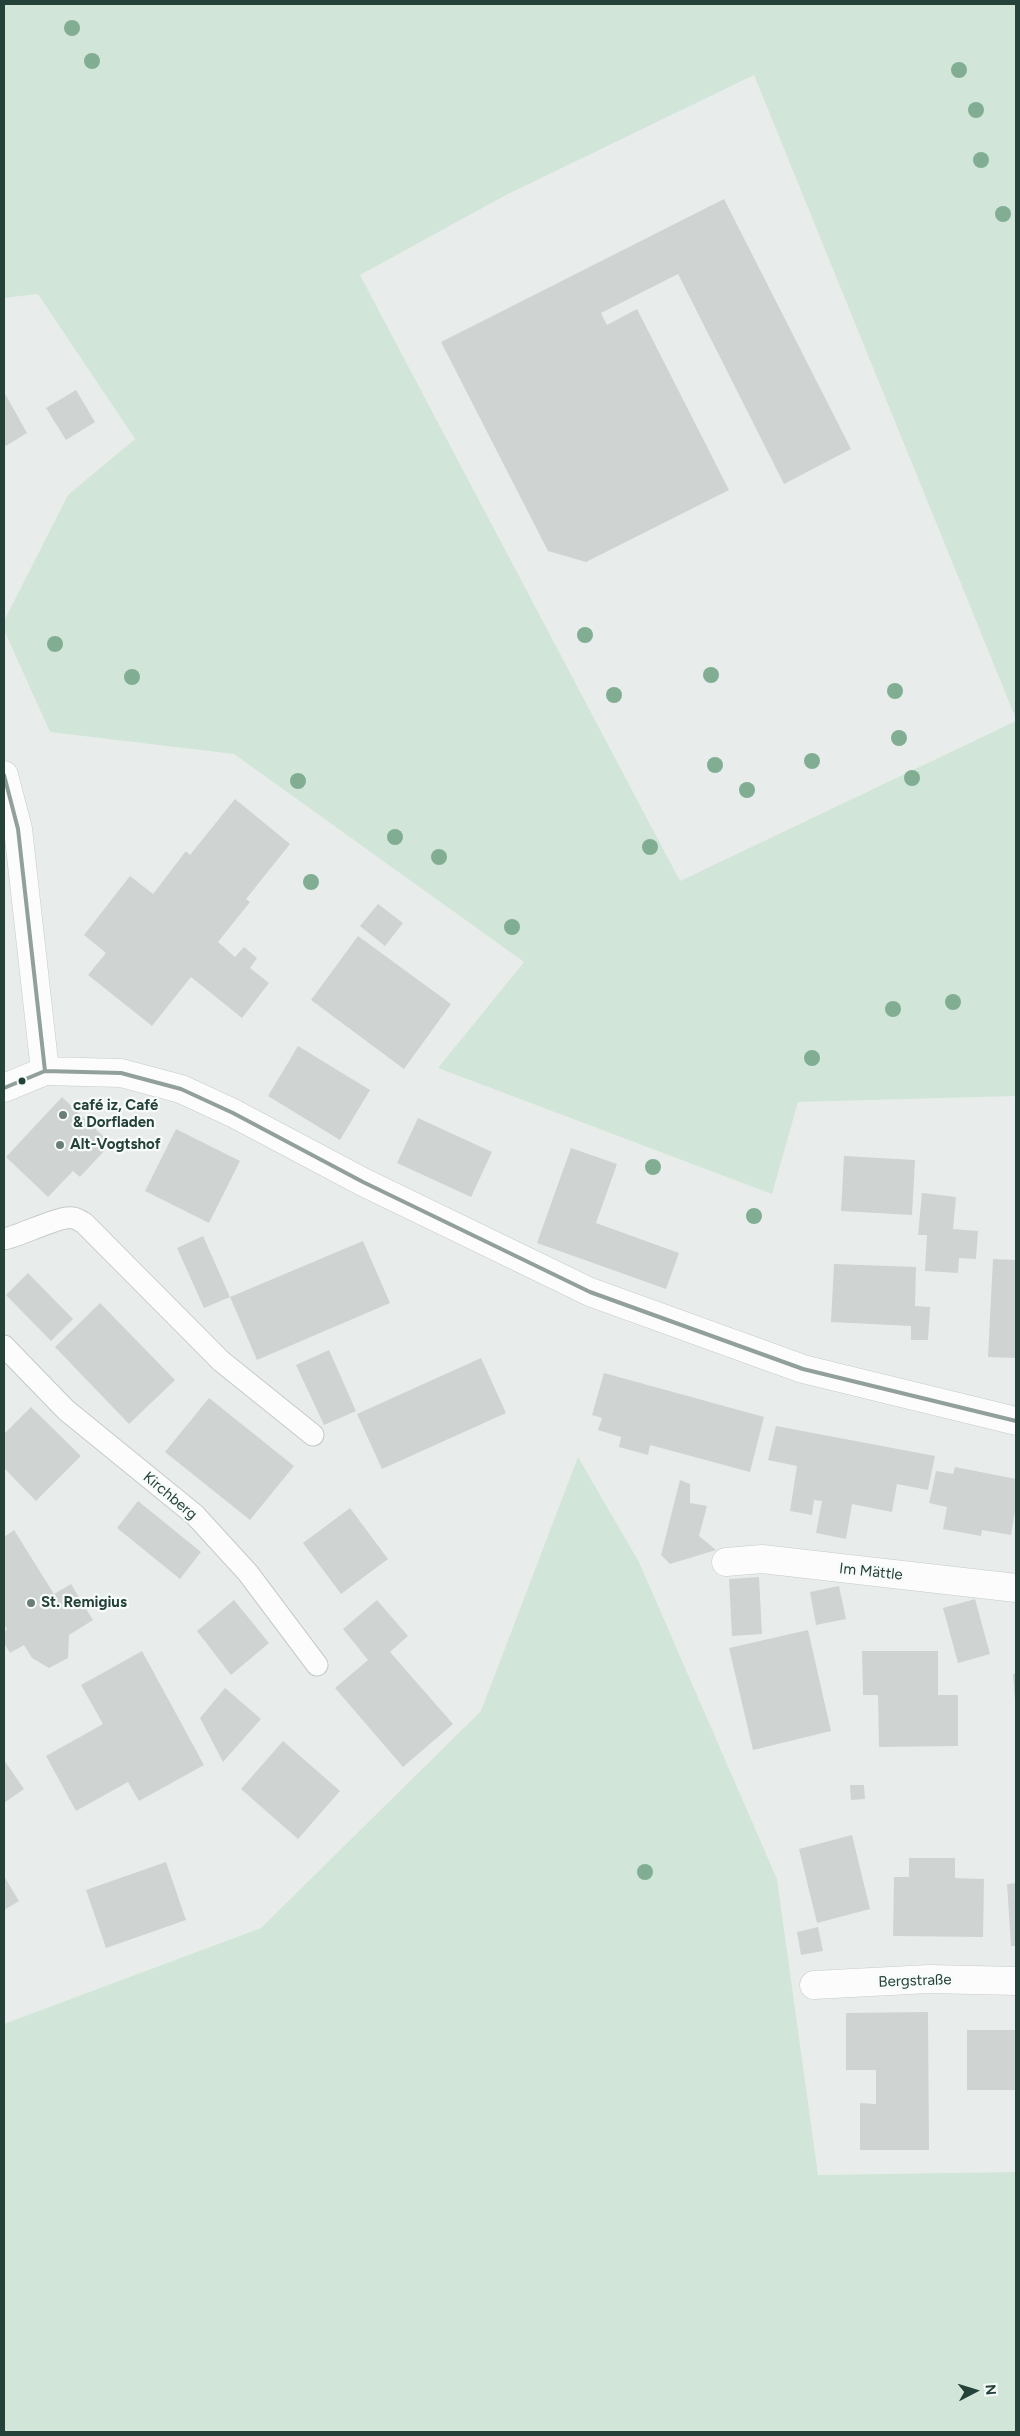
<!DOCTYPE html>
<html>
<head>
<meta charset="utf-8">
<style>
	body { margin:0 }
	#map { position:relative; width:1020px; height:2436px; overflow:hidden; background:#e8edeb; font-family:Figtree,sans-serif }
	canvas { display:block }
	.frame { position:absolute; inset:0; border:5px solid #24423a; pointer-events:none }
	.north { position:absolute; left:950px; top:2366px; width:50px; height:50px; -webkit-text-stroke:4px #f7fbf9; paint-order:stroke; rotate:85deg; font-size:14px; font-weight:700; line-height:20px; text-align:center; color:#24423a }
	.north::after { content:''; display:block; margin:auto; width:18px; height:22px; background:#24423a; clip-path:polygon(50% 0,100% 100%,50% 72%,0 100%) }
</style>
</head>
<body>
<div id="map">
<canvas width="1020" height="2436"></canvas>
<div class="frame"></div>
<div class="north">N</div>
</div>
<script>
const ctx = document.querySelector('canvas').getContext('2d');
ctx.lineJoin = 'round';
function fillPath(path, color) {
  ctx.fillStyle = color;
  ctx.fill(path, 'evenodd');
}
function stroke(path, color, width, dash) {
  ctx.strokeStyle = color;
  ctx.lineWidth = width;
  ctx.lineCap = dash ? 'butt' : 'round';
  ctx.setLineDash(dash || []);
  ctx.stroke(path);
}
function drawText(font, color, halo, rows, align = 'center') {
  ctx.font = font + ' Figtree,sans-serif';
  ctx.lineWidth = 4.5;
  ctx.setLineDash([]);
  ctx.textBaseline = 'middle';
  ctx.strokeStyle = halo;
  ctx.fillStyle = color;
  for (const [text, x, y, turn = 0] of rows) {
    ctx.save();
    ctx.translate(x, y);
    ctx.rotate((+turn || 0) * Math.PI / 180);
    ctx.textAlign = isNaN(turn) ? turn : align;
    if (halo) ctx.strokeText(text, 0, 0);
    ctx.fillText(text, 0, 0);
    ctx.restore();
  }
}
fillPath(new Path2D(`
	M 4,4 L 1016,4 L 1016,719 L 754,75 L 506,195 L 360,275 L 680,881 L 1016,721 L 1016,1096 L 798,1102 L 772,1194 L 438,1068 L 524,962 L 234,754 L 50,732 L 4,630 L 4,621 L 68,495 L 135,439 L 38,294 L 4,298 Z
	M 578,1457 L 639,1562 L 777,1879 L 818,2175 L 1016,2172 L 1016,2432 L 4,2432 L 4,2024 L 261,1928 L 481,1711 Z`), '#d1e6d8');
fillPath(new Path2D(`
	M 724,199 L 851,449 L 784,484 L 678,274 L 601,313 L 607,325 L 637,309 L 729,490 L 586,562 L 548,551 L 441,342 Z
	M 76,390 L 95,422 L 66,440 L 46,408 Z
	M 4,392 L 27,433 L 4,447 Z
	M 235,799 L 290,844 L 246,899 L 250,902 L 218,942 L 235,957 L 244,947 L 257,958 L 250,968 L 269,983 L 242,1018 L 191,977 L 152,1026 L 88,975 L 106,953 L 84,935 L 130,876 L 153,894 L 186,851 L 190,855 Z
	M 378,904 L 403,923 L 385,946 L 360,926 Z
	M 358,936 L 451,1004 L 404,1069 L 311,1000 Z
	M 298,1046 L 370,1090 L 340,1140 L 268,1096 Z
	M 62,1097 L 105,1138 L 100,1143 L 107,1148 L 80,1177 L 73,1171 L 48,1197 L 6,1157 Z
	M 418,1118 L 492,1152 L 471,1197 L 397,1163 Z
	M 176,1129 L 240,1161 L 209,1223 L 145,1191 Z
	M 571,1148 L 617,1164 L 596,1223 L 679,1253 L 666,1289 L 537,1243 Z
	M 844,1156 L 915,1160 L 912,1215 L 841,1211 Z
	M 922,1193 L 956,1197 L 953,1229 L 978,1231 L 976,1259 L 959,1258 L 958,1273 L 925,1271 L 927,1235 L 918,1235 Z
	M 203,1236 L 230,1297 L 204,1308 L 177,1248 Z
	M 363,1241 L 390,1303 L 257,1360 L 230,1297 Z
	M 993,1259 L 1016,1260 L 1016,1358 L 988,1357 Z
	M 834,1264 L 916,1267 L 915,1306 L 930,1307 L 928,1340 L 911,1340 L 911,1326 L 831,1322 Z
	M 28,1273 L 73,1319 L 51,1341 L 6,1295 Z
	M 100,1303 L 175,1380 L 129,1424 L 55,1347 Z
	M 329,1350 L 356,1411 L 324,1425 L 296,1365 Z
	M 481,1358 L 506,1413 L 382,1469 L 357,1414 Z
	M 604,1373 L 764,1417 L 750,1472 L 650,1445 L 648,1455 L 619,1447 L 621,1437 L 598,1430 L 602,1418 L 592,1415 Z
	M 209,1398 L 294,1466 L 250,1520 L 165,1452 Z
	M 31,1407 L 81,1456 L 36,1501 L 4,1468 L 4,1434 Z
	M 776,1426 L 935,1456 L 928,1490 L 897,1484 L 892,1512 L 852,1504 L 846,1539 L 816,1533 L 822,1501 L 814,1500 L 812,1515 L 790,1511 L 797,1466 L 768,1460 Z
	M 955,1467 L 1016,1479 L 1016,1505 L 1011,1535 L 982,1530 L 981,1536 L 943,1529 L 947,1507 L 929,1503 L 936,1471 L 953,1474 Z
	M 680,1480 L 690,1484 L 690,1503 L 707,1506 L 699,1536 L 716,1550 L 670,1564 L 661,1555 Z
	M 138,1501 L 201,1552 L 180,1579 L 117,1528 Z
	M 350,1508 L 388,1559 L 341,1594 L 303,1543 Z
	M 14,1530 L 54,1594 L 71,1584 L 93,1620 L 69,1635 L 68,1658 L 49,1668 L 32,1658 L 24,1645 L 10,1653 L 4,1643 L 4,1632 L 7,1629 L 4,1624 L 4,1537 Z
	M 759,1577 L 762,1634 L 732,1636 L 729,1579 Z
	M 839,1586 L 846,1619 L 816,1625 L 810,1592 Z
	M 975,1599 L 990,1654 L 958,1663 L 943,1608 Z
	M 234,1600 L 269,1643 L 231,1675 L 197,1631 Z
	M 377,1600 L 408,1636 L 390,1652 L 453,1724 L 403,1767 L 335,1688 L 368,1660 L 343,1629 Z
	M 808,1630 L 831,1731 L 753,1750 L 729,1648 Z
	M 142,1651 L 204,1765 L 139,1801 L 128,1782 L 76,1811 L 46,1756 L 103,1724 L 81,1685 Z
	M 862,1651 L 938,1651 L 938,1695 L 958,1695 L 958,1746 L 879,1747 L 878,1695 L 863,1695 Z
	M 1016,1673 L 1016,1701 L 1015,1701 L 1013,1674 Z
	M 225,1688 L 261,1719 L 223,1762 L 200,1718 Z
	M 283,1741 L 340,1791 L 298,1839 L 241,1789 Z
	M 4,1760 L 24,1789 L 4,1803 Z
	M 850,1785 L 864,1785 L 865,1799 L 851,1800 Z
	M 852,1835 L 870,1909 L 817,1923 L 799,1849 Z
	M 909,1858 L 955,1858 L 955,1878 L 984,1879 L 983,1937 L 893,1936 L 894,1877 L 909,1877 Z
	M 166,1862 L 186,1920 L 106,1948 L 86,1890 Z
	M 4,1876 L 19,1901 L 4,1910 Z
	M 1016,1883 L 1016,1946 L 1011,1946 L 1007,1884 Z
	M 818,1927 L 823,1951 L 801,1955 L 797,1932 Z
	M 928,2012 L 929,2150 L 860,2150 L 860,2103 L 876,2104 L 876,2070 L 846,2070 L 846,2013 Z
	M 967,2030 L 1016,2030 L 1016,2090 L 967,2090 Z`), '#cfd4d2');
const service = new Path2D(`
	M 4,1239 C 20,1236 61,1215 73,1218 C 76,1218 80,1221 84,1223 L 221,1361 L 313,1435
	M 4,1346 L 66,1410 L 195,1515 L 248,1573 L 317,1665`);
const minor = new Path2D(`
	M 4,1088 L 45,1071
	M 726,1562 L 762,1559 L 1016,1588
	M 814,1985 L 929,1979 L 1016,1981`);
const tertiary = new Path2D(`
	M 4,775 L 18,829 L 45,1071 L 121,1073 L 181,1089 L 233,1113 L 363,1182 L 590,1292 L 803,1369 L 1016,1421`);
stroke(service, '#c5cac8', 23);
stroke(minor, '#c5cac8', 29);
stroke(tertiary, '#c5cac8', 29);
stroke(service, '#fcfcfc', 21);
stroke(minor, '#fcfcfc', 28);
stroke(tertiary, '#fcfcfc', 28);
stroke(new Path2D(`
	M 4,775 L 18,829 L 45,1071
	M 4,1088 L 45,1071 L 121,1073 L 181,1089 L 233,1113 L 363,1182 L 590,1292 L 803,1369 L 1016,1421`), '#92a09c', 4);
ctx.fillStyle = '#81ae93';
for (const [x, y] of [
	[72,28],
	[92,61],
	[959,70],
	[976,110],
	[981,160],
	[1003,214],
	[585,635],
	[55,644],
	[711,675],
	[132,677],
	[895,691],
	[614,695],
	[899,738],
	[812,761],
	[715,765],
	[912,778],
	[298,781],
	[747,790],
	[395,837],
	[650,847],
	[439,857],
	[311,882],
	[512,927],
	[953,1002],
	[893,1009],
	[812,1058],
	[653,1167],
	[754,1216],
	[645,1872]
]) {
  ctx.beginPath();
  ctx.arc(x, y, 8, 0, 2 * Math.PI);
  ctx.fill();
}
for (const [x, y, r, color] of [
	[22,1081,4.5,"#24423a"],
	[63,1115,5,"#697e78"],
	[60,1145,5,"#697e78"],
	[31,1603,5,"#697e78"]
]) {
  const dot = new Path2D();
  dot.arc(x, y, r, 0, 2 * Math.PI);
  ctx.fillStyle = color;
  ctx.fill(dot);
  stroke(dot, '#f7fbf9', 2);
}
drawText('bold 15px', '#24423a', '#f7fbf9', [
	["café iz, Café",73,1106],
	["& Dorfladen",73,1123],
	["Alt-Vogtshof",70,1145],
	["St. Remigius",41,1603]
], 'left');
drawText('15px', '#24423a', '#f7fbf9', [
	["Kirchberg",170,1496,40],
	["Im Mättle",871,1572,6],
	["Bergstraße",915,1981,-2]
]);
</script>
</body>
</html>
